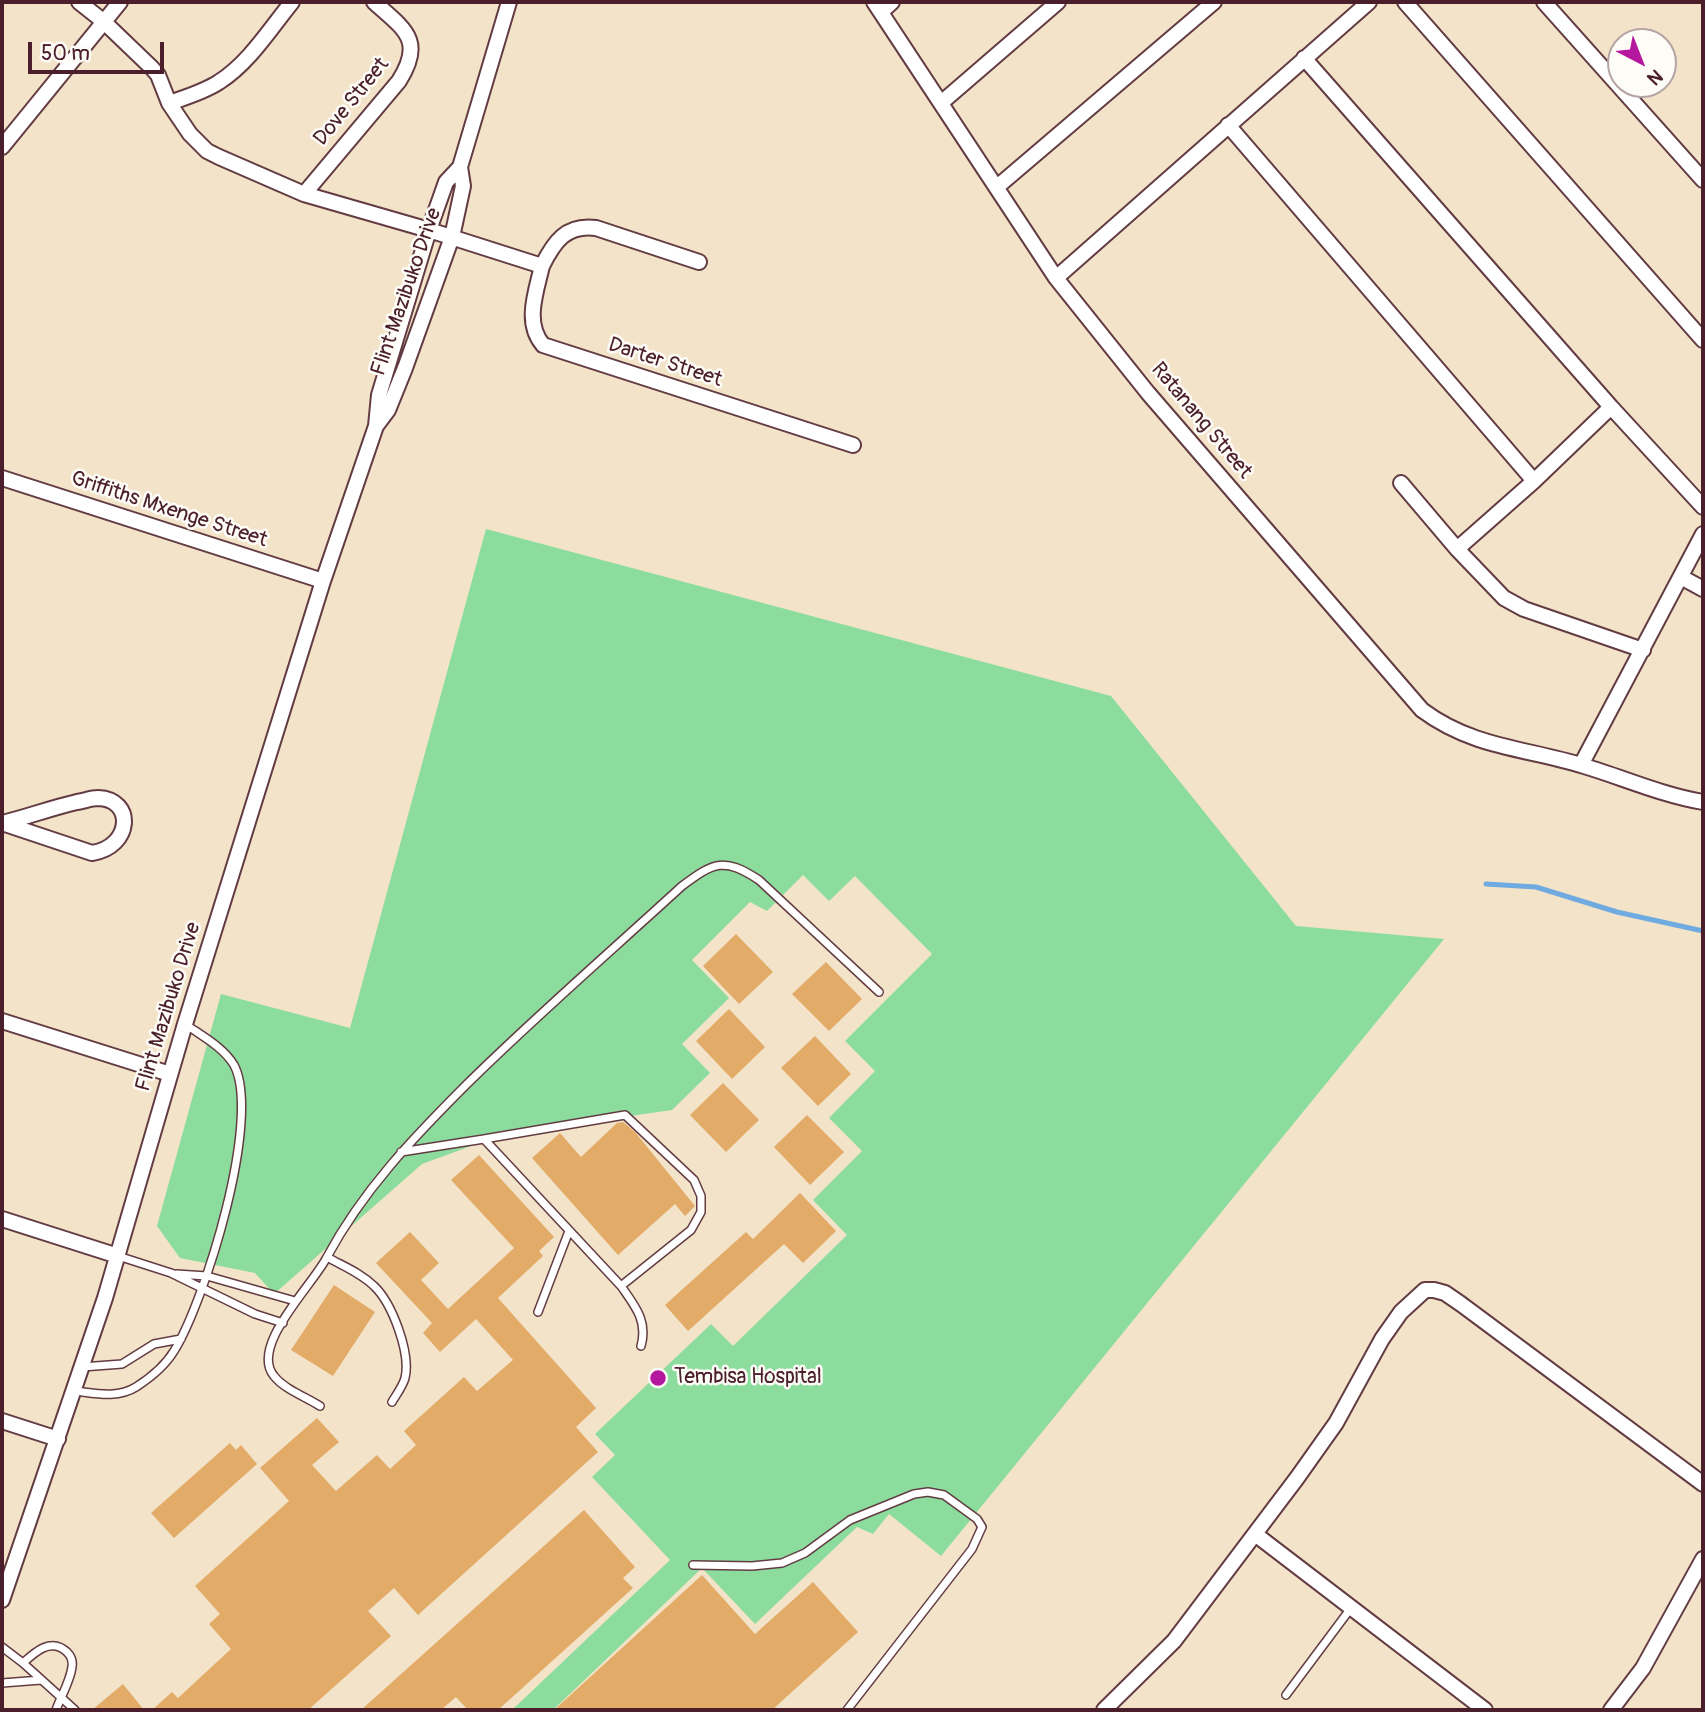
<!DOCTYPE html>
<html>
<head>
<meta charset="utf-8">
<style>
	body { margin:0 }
	#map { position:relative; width:1705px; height:1712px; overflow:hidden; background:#f3e3c8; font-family:Pangolin,sans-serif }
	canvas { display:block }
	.frame { position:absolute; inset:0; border:4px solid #4a1f2b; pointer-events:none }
	.north { position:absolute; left:1607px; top:28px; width:70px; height:70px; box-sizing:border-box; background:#fdfcf7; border:2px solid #b5a4a5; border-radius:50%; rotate:138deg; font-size:19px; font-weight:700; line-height:28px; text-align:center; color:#4a1f2b }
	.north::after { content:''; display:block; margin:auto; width:24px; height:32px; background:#b5179e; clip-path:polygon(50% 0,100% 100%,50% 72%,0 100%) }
	.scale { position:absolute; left:28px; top:42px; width:136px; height:32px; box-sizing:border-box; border:4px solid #4a1f2b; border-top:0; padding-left:9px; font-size:21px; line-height:24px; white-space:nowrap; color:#4a1f2b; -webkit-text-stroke:5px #fdfcf7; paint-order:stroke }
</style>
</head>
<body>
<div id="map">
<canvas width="1705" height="1712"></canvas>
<div class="frame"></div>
<div class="north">N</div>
<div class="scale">50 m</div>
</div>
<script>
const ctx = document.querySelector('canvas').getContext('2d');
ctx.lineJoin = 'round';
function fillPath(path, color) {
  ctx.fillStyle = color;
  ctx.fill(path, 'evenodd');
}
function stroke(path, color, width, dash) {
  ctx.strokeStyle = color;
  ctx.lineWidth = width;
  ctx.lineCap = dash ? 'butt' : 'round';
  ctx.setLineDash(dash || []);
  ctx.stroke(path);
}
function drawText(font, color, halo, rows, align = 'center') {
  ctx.font = font + ' Pangolin,sans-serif';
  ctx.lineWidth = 5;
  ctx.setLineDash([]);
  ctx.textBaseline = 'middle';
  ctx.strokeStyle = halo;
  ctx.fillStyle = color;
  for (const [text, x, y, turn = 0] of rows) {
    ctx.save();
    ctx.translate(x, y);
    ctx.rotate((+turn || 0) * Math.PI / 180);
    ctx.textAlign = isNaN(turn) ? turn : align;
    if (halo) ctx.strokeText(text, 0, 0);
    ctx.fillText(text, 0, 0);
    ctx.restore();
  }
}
fillPath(new Path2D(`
	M 486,529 L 1111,696 L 1296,926 L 1444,939 L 941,1556 L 889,1514 L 873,1534 L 857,1527 L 755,1624 L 702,1568 L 553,1710 L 512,1710 L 670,1560 L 592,1477 L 615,1455 L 595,1434 L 711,1324 L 733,1346 L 847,1235 L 813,1200 L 862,1151 L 829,1118 L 875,1071 L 845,1041 L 932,954 L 855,876 L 829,901 L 803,875 L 767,911 L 750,902 L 692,960 L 729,998 L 682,1044 L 710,1073 L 672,1110 L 504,1134 L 422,1164 L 274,1294 L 255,1273 L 180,1258 L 157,1226 L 221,994 L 350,1028 Z`), '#8cdd9d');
stroke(new Path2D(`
	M 1486,884 L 1536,887 L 1617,912 L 1703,931`), '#6fabe0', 5);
fillPath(new Path2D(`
	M 736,934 L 773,972 L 739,1004 L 703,966 Z
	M 826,962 L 862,999 L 829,1031 L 792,994 Z
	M 729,1009 L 765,1047 L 732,1079 L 696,1041 Z
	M 815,1036 L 851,1074 L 818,1106 L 781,1068 Z
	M 723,1083 L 759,1120 L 726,1152 L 690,1115 Z
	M 807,1115 L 844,1152 L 810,1185 L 774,1147 Z
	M 623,1122 L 635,1132 L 695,1206 L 685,1216 L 675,1204 L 618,1255 L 532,1158 L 560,1133 L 581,1157 L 617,1123 Z
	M 479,1155 L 554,1237 L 539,1251 L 543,1256 L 498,1298 L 596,1408 L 576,1427 L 598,1452 L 418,1615 L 394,1588 L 368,1611 L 391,1636 L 308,1710 L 152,1710 L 172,1692 L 178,1698 L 231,1649 L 209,1624 L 220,1614 L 195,1586 L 289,1501 L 260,1468 L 317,1418 L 339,1442 L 312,1465 L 336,1491 L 377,1455 L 390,1469 L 416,1445 L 404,1431 L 464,1377 L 477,1391 L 513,1360 L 476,1319 L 440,1352 L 423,1333 L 432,1323 L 376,1263 L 410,1232 L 439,1263 L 421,1280 L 448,1309 L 514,1248 L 451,1180 Z
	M 800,1193 L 836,1231 L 803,1263 L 784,1244 L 688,1331 L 665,1305 L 746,1232 L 753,1239 Z
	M 334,1285 L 375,1312 L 333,1376 L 291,1350 Z
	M 230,1443 L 236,1450 L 241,1445 L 257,1464 L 174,1538 L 151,1513 Z
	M 584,1510 L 635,1567 L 623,1578 L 633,1588 L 498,1710 L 468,1710 L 456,1697 L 441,1710 L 361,1710 Z
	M 702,1575 L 755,1634 L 813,1582 L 858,1632 L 772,1710 L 554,1710 Z
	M 123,1684 L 144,1710 L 92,1710 Z`), '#e3ab68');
const service = new Path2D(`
	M 484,1139 L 625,1115 L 694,1180 L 701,1196 L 701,1212 L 691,1230 L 621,1286
	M 401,1152 L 484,1139 L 621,1286 C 635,1306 648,1321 641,1346
	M 118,1256 L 171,1273 L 255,1314 L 283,1323
	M 327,1257 C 363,1190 413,1138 467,1084 C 536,1016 610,952 682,886 C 714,862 724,857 759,880 L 879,992
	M 176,1274 L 207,1276 L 295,1301
	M 538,1312 L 569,1231
	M 82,1367 L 122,1364 L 154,1344 L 181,1339
	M 74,1391 C 94,1393 117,1399 136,1387 C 150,1378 165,1366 174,1351 C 205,1301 262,1118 234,1065 C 223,1047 202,1036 185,1024
	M 320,1406 C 306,1397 284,1389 274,1376 C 249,1346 313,1285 327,1257 C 343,1266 361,1273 374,1286 C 392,1303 411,1353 405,1378 C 403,1386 396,1395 392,1402
	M 693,1565 L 752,1566 L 782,1563 L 805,1553 L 850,1520 L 914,1494 L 928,1492 L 944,1495 L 977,1519 L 982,1527 L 972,1549 L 847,1710
	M 2,1647 L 23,1663 L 75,1710
	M 23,1663 C 35,1652 51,1637 67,1652 C 71,1656 73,1661 72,1667 C 70,1682 61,1696 56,1710
	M 2,1683 L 41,1680
	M 1286,1695 L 1351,1608`);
const minor = new Path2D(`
	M 79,2 L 103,21 L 152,68 L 158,75 L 169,103 L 190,134 L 207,151 L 219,157 L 304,194 L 429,230 L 542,266 C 536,292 524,323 543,345 L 853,445
	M 874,2 L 1056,278 L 1148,393 L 1422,710 C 1473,748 1526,748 1584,766 C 1624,778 1662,795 1703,802
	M 1405,2 L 1703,340
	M 1544,2 L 1703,180
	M 881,12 L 892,2
	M 1304,58 L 1611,407 L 1703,507
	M 169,103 C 186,97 204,92 219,82 C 249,63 270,29 292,2
	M 941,103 L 1058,2
	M 1228,125 L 1534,481
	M 2,147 L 120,2
	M 997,187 L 1214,2
	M 304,194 L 399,81 C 425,40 404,29 374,2
	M 542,266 C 554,242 566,224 596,228 L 699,262
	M 1056,278 L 1369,2
	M 376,426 L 388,410 L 405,368 L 452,237 L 463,186 L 460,167 L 509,2
	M 2,478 L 323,581
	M 1401,483 L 1457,549 L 1504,598 L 1524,609 L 1643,650
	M 1457,549 L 1534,481 L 1611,407
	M 1681,577 L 1703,589
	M 1581,765 L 1703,534
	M 2,823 C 27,817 51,808 77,802 C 84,801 91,798 98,798 C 135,799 132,847 92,853 L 2,823
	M 2,1021 L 170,1074
	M 2,1219 L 118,1256
	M 2,1421 L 58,1439
	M 1255,1534 L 1485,1710
	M 2,1600 L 105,1298 L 185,1024 L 323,581 L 376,426 L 379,395 L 429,230 L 446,182 L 460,167
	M 1104,1710 L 1174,1641 L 1297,1478 L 1336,1423 L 1382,1339 L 1401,1312 L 1425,1290 L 1434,1290 L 1445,1293 L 1461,1304 L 1703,1484
	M 1611,1710 L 1643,1668 L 1703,1559`);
stroke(service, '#633c43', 10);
stroke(minor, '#633c43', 18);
stroke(service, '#fff', 7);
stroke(minor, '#fff', 14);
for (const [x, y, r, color] of [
	[658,1378,9,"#b5179e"]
]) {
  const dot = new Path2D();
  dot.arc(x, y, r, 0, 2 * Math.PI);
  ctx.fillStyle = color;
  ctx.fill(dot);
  stroke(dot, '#fdfcf7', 2.5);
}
drawText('21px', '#4a1f2b', '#fdfcf7', [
	["Dove Street",352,102,-51],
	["Flint Mazibuko Drive",407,292,-71],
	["Darter Street",665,363,18],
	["Ratanang Street",1201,421,50],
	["Griffiths Mxenge Street",169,510,18],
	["Flint Mazibuko Drive",169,1007,-73]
]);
drawText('21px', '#4a1f2b', '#fdfcf7', [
	["Tembisa Hospital",674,1378]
], 'left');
</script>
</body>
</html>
